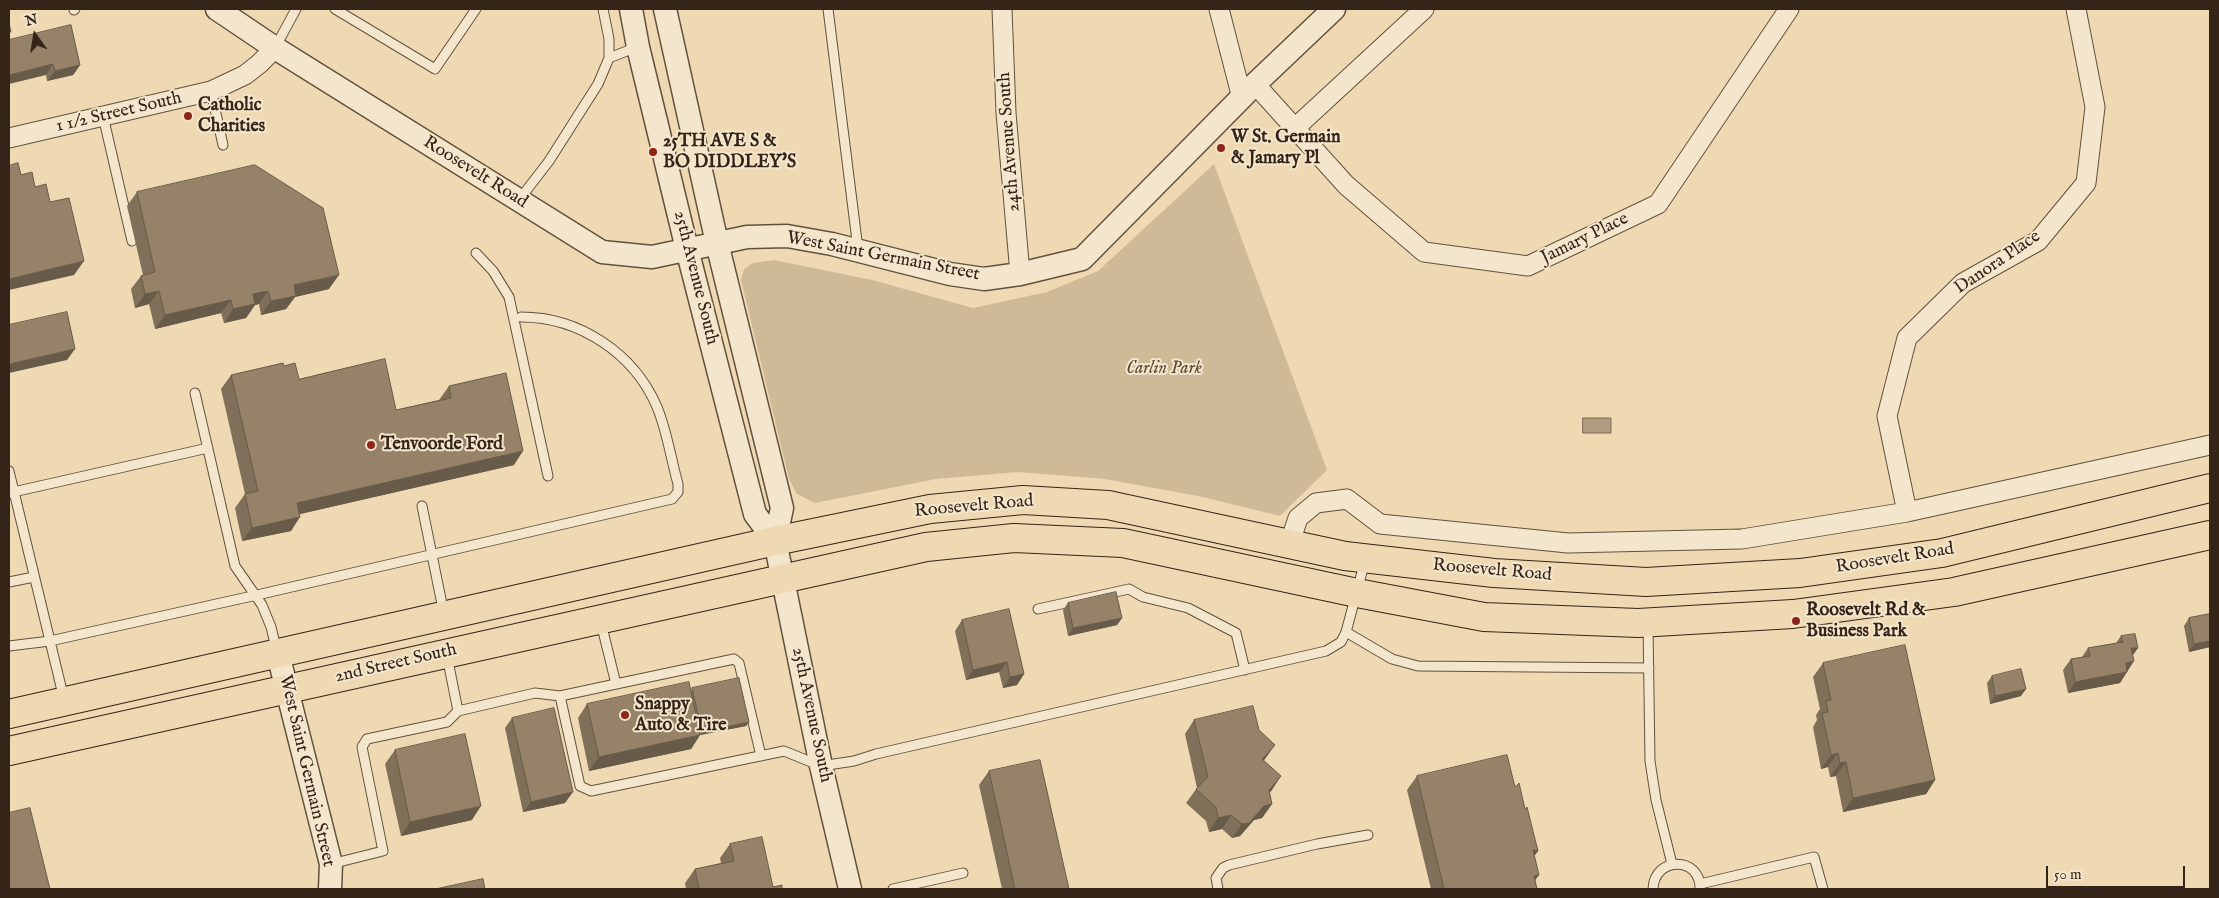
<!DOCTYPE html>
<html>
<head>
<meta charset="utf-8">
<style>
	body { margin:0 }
	#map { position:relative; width:2219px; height:898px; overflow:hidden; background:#eed9b2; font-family:"IM FELL English",serif }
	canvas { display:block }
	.frame { position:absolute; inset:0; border:10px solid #352418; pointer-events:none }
	.north { position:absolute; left:10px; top:10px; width:50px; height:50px; -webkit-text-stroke:4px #f4e6cd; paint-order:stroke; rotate:347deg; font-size:14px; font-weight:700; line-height:20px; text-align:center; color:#352418 }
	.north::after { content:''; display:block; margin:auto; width:18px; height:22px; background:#352418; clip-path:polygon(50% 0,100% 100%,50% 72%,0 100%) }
	.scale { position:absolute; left:2046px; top:866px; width:139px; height:22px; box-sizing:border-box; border:2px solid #352418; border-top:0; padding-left:6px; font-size:15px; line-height:18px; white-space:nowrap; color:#352418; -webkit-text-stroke:4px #f4e6cd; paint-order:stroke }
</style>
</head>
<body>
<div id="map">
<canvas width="2219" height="898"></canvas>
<div class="frame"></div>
<div class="north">N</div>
<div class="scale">50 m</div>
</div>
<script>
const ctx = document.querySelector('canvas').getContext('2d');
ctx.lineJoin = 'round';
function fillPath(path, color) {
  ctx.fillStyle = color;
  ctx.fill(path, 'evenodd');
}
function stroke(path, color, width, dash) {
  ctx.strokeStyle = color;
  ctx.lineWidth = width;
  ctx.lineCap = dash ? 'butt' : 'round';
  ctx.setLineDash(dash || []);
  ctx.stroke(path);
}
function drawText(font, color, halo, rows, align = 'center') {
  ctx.font = font + ' "IM FELL English",serif';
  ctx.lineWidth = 4;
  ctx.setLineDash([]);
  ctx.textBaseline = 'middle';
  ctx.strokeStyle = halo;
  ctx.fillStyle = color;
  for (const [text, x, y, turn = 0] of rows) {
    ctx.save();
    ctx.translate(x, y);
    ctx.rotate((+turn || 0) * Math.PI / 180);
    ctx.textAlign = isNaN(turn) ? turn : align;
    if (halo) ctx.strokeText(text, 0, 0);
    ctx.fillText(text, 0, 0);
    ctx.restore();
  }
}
fillPath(new Path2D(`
	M 1214,164 L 1327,470 L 1280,516 L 1198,496 L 1105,479 L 1018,472 L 936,479 L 815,503 L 797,494 L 789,479 L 741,280 L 744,269 L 753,263 L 774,260 L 872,280 L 973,308 L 1047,292 L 1098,271 Z`), '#cfba98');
const water = new Path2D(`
	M 1583,418 L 1611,418 L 1611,433 L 1583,433 Z`);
fillPath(water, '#af9b7e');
stroke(water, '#7e6b55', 1);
const service = new Path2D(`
	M 335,9 L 435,69 L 476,9
	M 828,9 L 858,249
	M 74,10 L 75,9
	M 275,48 L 296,9
	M 609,58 L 637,47
	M 211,91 L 223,145
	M 103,116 L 132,241
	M 519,200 L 549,161 L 598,84 L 609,58 L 609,39 L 603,9
	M 476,253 L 493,271 L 509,297 L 548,476
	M 195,393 L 235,566 L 262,605 L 271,627 L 277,652
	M 9,471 L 64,699
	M 9,493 L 208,448
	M 422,506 L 444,614
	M 9,582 L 34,577
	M 1038,609 L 1129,589 L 1143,597 L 1188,608 L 1236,633 L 1245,670
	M 1648,625 L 1650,761 L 1656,800 L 1672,864
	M 1346,632 L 1392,659 L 1418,666 L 1649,668
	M 9,646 L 50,641 L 257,595 L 672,499 L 678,492 L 678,484 C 671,459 667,431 657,407 C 634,353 579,317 521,317
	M 616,684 L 734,659 L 739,663 L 761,756
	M 560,696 L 580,786 L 591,791 L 784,751 L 821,766 L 854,761 L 876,754 L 1326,651 L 1341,642 L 1346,632 L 1365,561
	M 458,711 L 535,693 L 560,696 L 616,684 L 601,623
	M 331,864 L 383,851 L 362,747 L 367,739 L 447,722 L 458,711 L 447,656
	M 1700,884 L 1814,857 L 1823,889
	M 893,889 L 963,873
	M 1218,889 L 1216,878 L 1223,868 L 1229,865 L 1317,844 L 1368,835
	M 1653,889 C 1654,856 1701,856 1700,889`);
const minor = new Path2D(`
	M 1002,9 L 1006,113 L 1020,274
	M 1219,9 L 1242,98
	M 1255,84 L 1346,185 L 1424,252 L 1528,266 L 1658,204 L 1789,9
	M 1295,128 L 1424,9
	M 9,138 L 211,91 L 245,75 L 259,64 L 275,48
	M 1907,512 L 1887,416 L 1907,338 L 1963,283 L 2038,241 L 2086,183 L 2095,107 L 2076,9
	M 1289,545 L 1298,518 L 1316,503 L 1347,499 L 1380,524 L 1568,543 L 1742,539 L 1907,512 L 2210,445`);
const tertiary = new Path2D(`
	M 217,9 L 275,48 L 602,252 L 652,257 L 747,237 L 787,236 L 832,244 L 950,274 L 984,279 L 1020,274 L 1082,259 L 1255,84 L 1334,9
	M 631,9 L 638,47 L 687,249 L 755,514 L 775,541 L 821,766 L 850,889
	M 665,9 L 717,243 L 782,508 L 775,541
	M 278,654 L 331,864 L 330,889`);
const primary = new Path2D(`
	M 9,714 L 775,541 L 930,509 L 1023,500 L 1108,505 L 1345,556 L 1494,573 L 1646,582 L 1800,573 L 1942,553 L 2210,488
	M 9,751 L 926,547 L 1014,538 L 1123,543 L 1357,593 L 1484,617 L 1638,623 L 1793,614 L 1954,592 L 2210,535`);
stroke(service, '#63513e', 11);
stroke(minor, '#63513e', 21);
stroke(tertiary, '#63513e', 25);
stroke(primary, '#352418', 30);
stroke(service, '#f4e6cd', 9);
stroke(minor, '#f4e6cd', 19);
stroke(tertiary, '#f4e6cd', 22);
stroke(primary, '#eed9b2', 28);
fillPath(new Path2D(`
	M 9,40 L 80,65 L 73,75 L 47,81 L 46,75 Z
	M 137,192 L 329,289 L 295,297 L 286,309 L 261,315 L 259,304 L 255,305 L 246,318 L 224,323 L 221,313 L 155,329 L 149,304 L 135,308 L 131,289 L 141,276 L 143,275 L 127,206 Z
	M 231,375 L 299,379 L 396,410 L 439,400 L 449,386 L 514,465 L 300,514 L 291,531 L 242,541 L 235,508 L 245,494 L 221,389 Z
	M 1068,603 L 1122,618 L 1117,625 L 1068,636 L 1063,610 Z
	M 2210,614 L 2210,647 L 2189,652 L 2184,626 L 2189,618 Z
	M 962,620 L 1024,674 L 1017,685 L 1003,688 L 999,672 L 966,680 L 955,631 Z
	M 2121,636 L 2133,655 L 2127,671 L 2120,683 L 2068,693 L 2063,670 L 2071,659 L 2082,657 L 2088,648 L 2116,643 Z
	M 1823,663 L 1935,780 L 1926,794 L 1843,812 L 1836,776 L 1830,777 L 1828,767 L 1821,769 L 1813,727 L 1817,720 L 1816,715 L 1820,709 L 1813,677 Z
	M 1992,676 L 2021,696 L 1990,704 L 1987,683 Z
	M 692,688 L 749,722 L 746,726 L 700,735 L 691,749 L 589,771 L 578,718 L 587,704 L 691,691 Z
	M 512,718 L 565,803 L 523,812 L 505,728 Z
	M 1194,720 L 1264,760 L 1272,790 L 1269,793 L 1272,804 L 1262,818 L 1254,820 L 1240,836 L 1232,838 L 1222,829 L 1209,832 L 1206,821 L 1186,803 L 1197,788 L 1185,734 Z
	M 395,750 L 472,820 L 401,836 L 385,764 Z
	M 989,771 L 1069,889 L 1002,889 L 979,785 Z
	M 1417,776 L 1515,787 L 1538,851 L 1534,856 L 1539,875 L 1535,880 L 1537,889 L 1431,889 L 1407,790 Z
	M 730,844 L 773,887 L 782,889 L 686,889 L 685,883 L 695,869 L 721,863 L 720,858 Z`), '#807059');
fillPath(new Path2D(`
	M 53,64 L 46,75 L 9,84 L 9,75 Z
	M 80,65 L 73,75 L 47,81 L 55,71 Z
	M 84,261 L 74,275 L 9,290 L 9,279 Z
	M 339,275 L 329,289 L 295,297 L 286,309 L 261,315 L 271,301 L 294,285 Z
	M 159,291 L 149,304 L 135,308 L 145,294 Z
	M 268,291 L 259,304 L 255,305 L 246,318 L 224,323 L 233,309 L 253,294 Z
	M 231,300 L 221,313 L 155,329 L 165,315 Z
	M 75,349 L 67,360 L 9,373 L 9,364 Z
	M 523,451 L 514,465 L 287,517 L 297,503 Z
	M 300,517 L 291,531 L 242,541 L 252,528 Z
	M 1122,618 L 1117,625 L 1068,636 L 1073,628 Z
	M 2210,641 L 2210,647 L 2189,652 L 2194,644 Z
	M 2131,648 L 2138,648 L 2131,658 Z
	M 2134,661 L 2127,672 L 2126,663 Z
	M 1007,662 L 999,672 L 966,680 L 973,670 Z
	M 2127,672 L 2120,683 L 2068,693 L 2075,682 Z
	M 1024,674 L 1017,685 L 1003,688 L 1010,677 Z
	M 2026,689 L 2021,696 L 1990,704 L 1995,696 Z
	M 749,722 L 746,726 L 700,735 L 691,749 L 589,771 L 599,757 L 700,735 L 702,732 Z
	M 1275,745 L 1265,759 L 1252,773 L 1262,759 Z
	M 1838,753 L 1828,767 L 1821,769 L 1831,755 Z
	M 1846,762 L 1836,776 L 1830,777 L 1840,763 Z
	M 1281,776 L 1272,790 L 1259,804 L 1269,790 Z
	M 1935,780 L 1926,794 L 1843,812 L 1853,798 Z
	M 573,792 L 565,803 L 523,812 L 531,802 Z
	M 1272,804 L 1262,818 L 1254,820 L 1240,836 L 1232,838 L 1242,824 L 1264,806 Z
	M 481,806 L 472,820 L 401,836 L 410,822 Z
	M 1231,815 L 1222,829 L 1209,832 L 1218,818 Z
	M 1533,850 L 1538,851 L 1528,865 Z
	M 1539,875 L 1529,888 L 1534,876 Z`), '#685b49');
const building = new Path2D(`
	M 9,23 L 11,32 L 9,32 Z
	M 71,25 L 80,65 L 55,71 L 53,64 L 9,75 L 9,40 Z
	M 18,163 L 21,175 L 32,172 L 35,187 L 46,184 L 50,202 L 69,198 L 84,261 L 9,279 L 9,166 Z
	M 255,165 L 323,208 L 339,275 L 294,285 L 296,296 L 271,301 L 268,291 L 253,294 L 255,304 L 233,309 L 231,300 L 165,315 L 159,291 L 145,294 L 141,276 L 155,272 L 137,192 Z
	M 67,312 L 75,349 L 9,364 L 9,325 Z
	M 385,359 L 396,410 L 451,398 L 449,386 L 506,373 L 523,451 L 297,503 L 300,517 L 252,528 L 245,494 L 258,491 L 231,375 L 283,363 L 284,366 L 295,363 L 299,379 Z
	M 1116,592 L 1122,618 L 1073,628 L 1068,603 Z
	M 1009,609 L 1024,674 L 1010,677 L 1007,662 L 973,670 L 962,620 Z
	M 2210,614 L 2210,641 L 2194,644 L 2189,618 Z
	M 2135,634 L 2138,648 L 2131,648 L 2134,661 L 2126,663 L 2127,672 L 2075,682 L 2071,659 L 2090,656 L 2088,648 L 2123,642 L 2121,636 Z
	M 1905,645 L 1935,780 L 1853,798 L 1846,762 L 1840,763 L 1838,753 L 1831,755 L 1822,713 L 1828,712 L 1826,701 L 1831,700 L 1823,663 Z
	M 2021,669 L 2026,689 L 1995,696 L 1992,676 Z
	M 739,678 L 749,722 L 702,732 L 692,688 Z
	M 689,682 L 700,735 L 599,757 L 587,704 Z
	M 1253,706 L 1259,730 L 1275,745 L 1262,759 L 1281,776 L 1269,790 L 1272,804 L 1264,806 L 1249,823 L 1242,824 L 1231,815 L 1218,818 L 1216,807 L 1196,789 L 1208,777 L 1194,720 Z
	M 554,708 L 573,792 L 531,802 L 512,718 Z
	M 465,734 L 481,806 L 410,822 L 395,750 Z
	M 1507,755 L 1515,787 L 1519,783 L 1525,809 L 1527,807 L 1538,851 L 1533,850 L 1539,875 L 1534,876 L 1537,889 L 1444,889 L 1417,776 Z
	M 1040,760 L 1069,889 L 1015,889 L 989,771 Z
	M 30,808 L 50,889 L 9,889 L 9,813 Z
	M 762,837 L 773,887 L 782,885 L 782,889 L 699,889 L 695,869 L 734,861 L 730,844 Z
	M 483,879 L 485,889 L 436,889 Z`);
fillPath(building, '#958268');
stroke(building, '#685b49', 1);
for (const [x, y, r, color] of [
	[188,116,5,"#8f2418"],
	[1221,148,5,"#8f2418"],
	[653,152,5,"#8f2418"],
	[371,445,5,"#8f2418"],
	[1796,621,5,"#8f2418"],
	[625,715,5,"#8f2418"]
]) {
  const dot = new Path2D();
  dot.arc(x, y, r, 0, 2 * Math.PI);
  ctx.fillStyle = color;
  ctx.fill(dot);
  stroke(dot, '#f4e6cd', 2);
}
drawText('bold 18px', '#352418', '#f4e6cd', [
	["Catholic",198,106],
	["Charities",198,127],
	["W St. Germain",1231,138],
	["& Jamary Pl",1231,159],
	["25TH AVE S &",663,142],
	["BO DIDDLEY'S",663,163],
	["Tenvoorde Ford",381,445],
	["Roosevelt Rd &",1806,611],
	["Business Park",1806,632],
	["Snappy",635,705],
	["Auto & Tire",635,726]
], 'left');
drawText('18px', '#352418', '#f4e6cd', [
	["1 1/2 Street South",119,113,-13],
	["24th Avenue South",1010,142,-94],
	["Roosevelt Road",475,173,32],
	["Jamary Place",1585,239,-26],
	["West Saint Germain Street",883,257,11],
	["Danora Place",1998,263,-34],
	["25th Avenue South",695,278,76],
	["Roosevelt Road",974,507,-5],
	["Roosevelt Road",1895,559,-9],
	["Roosevelt Road",1492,571,5],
	["2nd Street South",396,664,-13],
	["25th Avenue South",811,715,78],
	["West Saint Germain Street",306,771,77]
]);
drawText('italic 18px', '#5c4a38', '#f4e6cd', [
	["Carlin Park",1164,369]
]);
</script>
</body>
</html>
